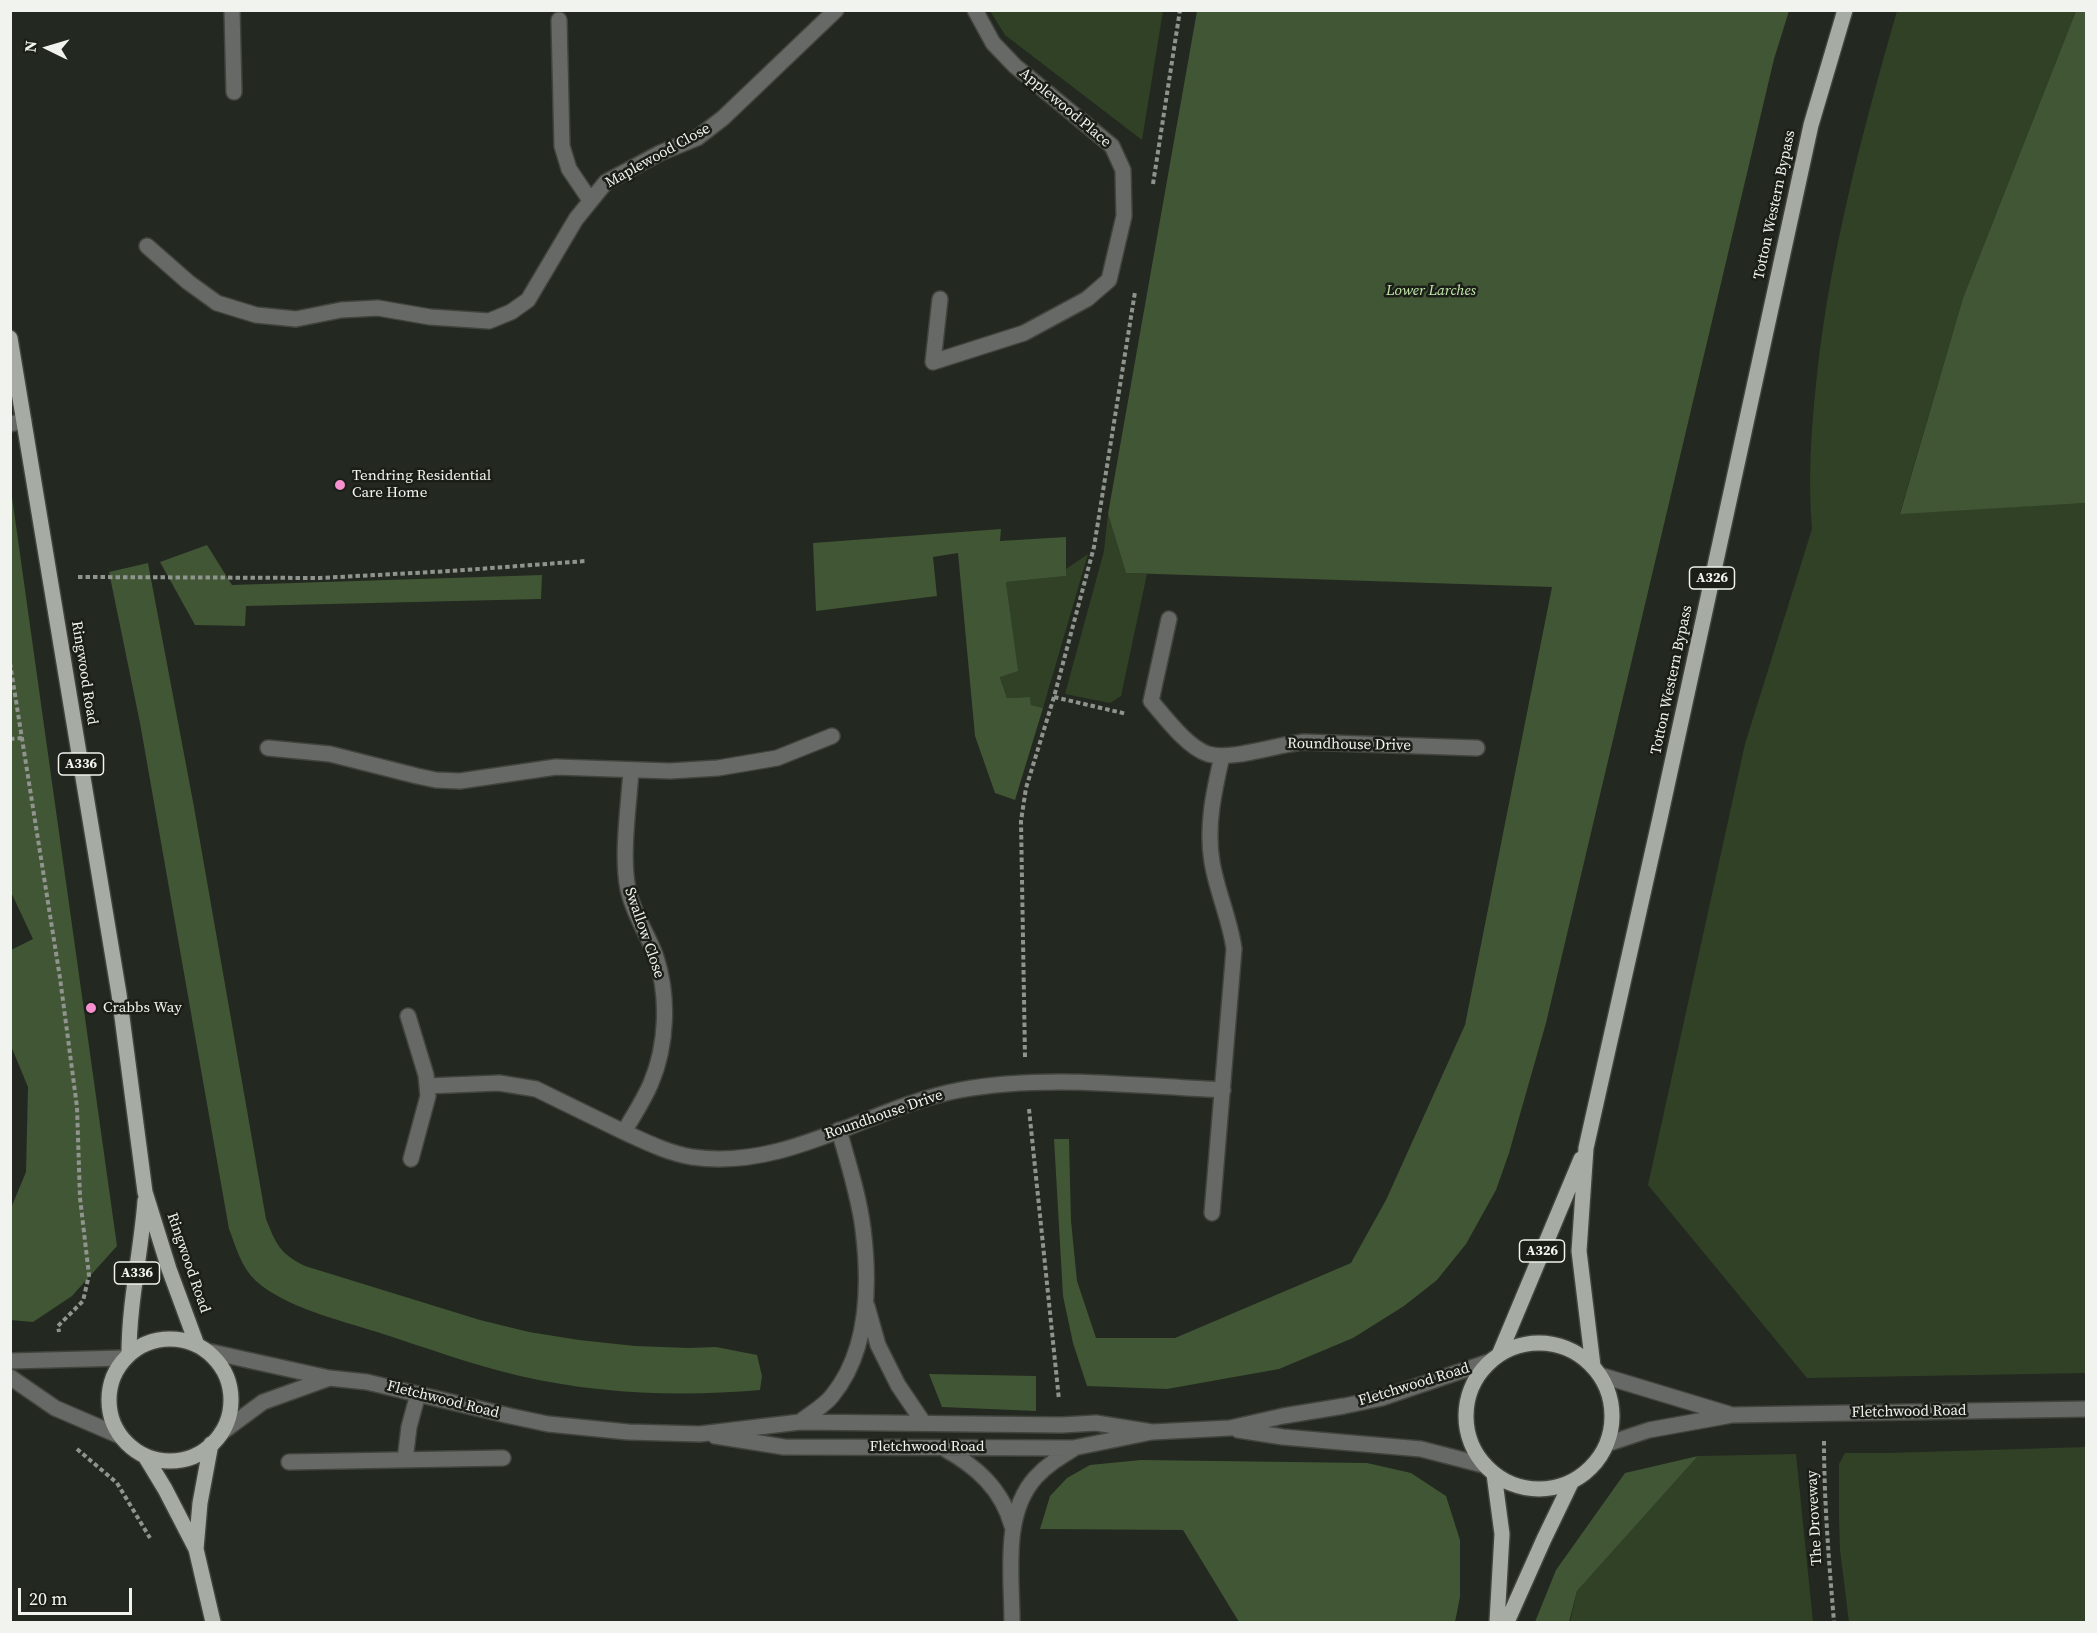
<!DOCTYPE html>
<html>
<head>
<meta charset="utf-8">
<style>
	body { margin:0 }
	#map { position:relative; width:2097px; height:1633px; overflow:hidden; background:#232820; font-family:"Source Serif 4",serif }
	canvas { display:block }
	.frame { position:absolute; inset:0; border:12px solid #f0f3ee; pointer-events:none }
	.north { position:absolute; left:18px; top:18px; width:60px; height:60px; -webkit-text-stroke:4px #1a1e17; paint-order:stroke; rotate:275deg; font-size:16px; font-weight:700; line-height:24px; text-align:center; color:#f0f3ee }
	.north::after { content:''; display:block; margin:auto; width:21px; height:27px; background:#f0f3ee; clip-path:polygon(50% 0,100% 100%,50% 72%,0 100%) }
	.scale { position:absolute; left:18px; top:1588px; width:114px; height:27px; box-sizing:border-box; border:3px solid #f0f3ee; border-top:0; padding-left:8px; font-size:18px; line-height:21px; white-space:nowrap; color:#f0f3ee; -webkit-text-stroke:4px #1a1e17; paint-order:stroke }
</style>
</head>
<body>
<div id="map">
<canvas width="2097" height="1633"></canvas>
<div class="frame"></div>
<div class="north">N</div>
<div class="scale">20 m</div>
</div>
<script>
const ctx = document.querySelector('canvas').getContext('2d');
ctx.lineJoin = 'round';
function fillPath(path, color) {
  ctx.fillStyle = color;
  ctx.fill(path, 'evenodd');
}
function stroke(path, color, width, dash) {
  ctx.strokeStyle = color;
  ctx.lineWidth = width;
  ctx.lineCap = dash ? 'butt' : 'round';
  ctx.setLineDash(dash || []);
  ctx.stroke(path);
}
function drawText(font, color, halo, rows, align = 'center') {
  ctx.font = font + ' "Source Serif 4",serif';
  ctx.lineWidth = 5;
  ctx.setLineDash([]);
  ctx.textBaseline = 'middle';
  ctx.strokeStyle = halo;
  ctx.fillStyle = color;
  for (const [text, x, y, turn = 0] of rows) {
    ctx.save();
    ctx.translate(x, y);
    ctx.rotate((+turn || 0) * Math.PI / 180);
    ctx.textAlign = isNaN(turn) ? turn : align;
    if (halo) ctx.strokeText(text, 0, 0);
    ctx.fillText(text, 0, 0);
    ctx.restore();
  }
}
fillPath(new Path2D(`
	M 990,11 L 1163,11 L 1142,140 L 1005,35 Z
	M 1897,11 L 2076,11 L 1963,298 L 1900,513 L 2086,503 L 2086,1373 L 1807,1378 L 1648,1185 L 1745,744 L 1812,529 C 1808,480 1811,432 1816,384 C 1829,257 1862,133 1897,11 Z
	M 1108,514 L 1126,573 L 1147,574 L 1121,696 L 1110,703 L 1065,694 L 1104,551 Z
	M 1088,554 L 1043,708 L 1031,705 L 1030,697 L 1007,698 L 1000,676 L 1017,671 L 1006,582 L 1065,576 L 1066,569 Z
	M 2086,1447 L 2086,1622 L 1849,1622 L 1840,1550 L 1839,1518 L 1839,1464 L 1845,1453 L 1888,1453 Z
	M 1796,1454 L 1813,1622 L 1570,1622 L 1577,1591 L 1698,1456 Z`), '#314126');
fillPath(new Path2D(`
	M 1197,11 L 1789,11 L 1774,59 L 1546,1023 L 1509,1153 L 1496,1190 L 1466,1244 L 1437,1280 L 1404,1306 L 1353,1338 L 1279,1369 L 1167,1389 L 1087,1386 L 1073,1343 L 1063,1296 L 1054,1139 L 1069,1139 L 1071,1221 L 1077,1281 L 1096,1338 L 1175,1338 L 1351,1263 L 1386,1200 L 1465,1025 L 1552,587 L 1126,573 L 1108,514 Z
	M 2076,11 L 2086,11 L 2086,503 L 1900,514 L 1963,298 Z
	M 11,497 L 12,497 L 117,1246 L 72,1296 L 33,1322 L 10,1320 L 11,1208 L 26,1172 L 28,1087 L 11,1046 L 11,950 L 33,939 L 10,890 Z
	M 1001,529 L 1000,541 L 1066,537 L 1066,576 L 1006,582 L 1018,671 L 1000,677 L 1007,698 L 1030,697 L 1031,705 L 1043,708 L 1015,800 L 995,793 L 975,736 L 958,553 L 933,557 L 937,596 L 816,611 L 813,543 Z
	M 207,545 L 232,585 L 542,575 L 541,599 L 246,606 L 245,626 L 195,625 L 160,562 Z
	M 148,563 L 194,807 L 266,1219 C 276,1244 280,1254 305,1266 L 480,1320 L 529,1332 L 579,1340 L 635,1346 L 689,1348 L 716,1347 L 757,1355 L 762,1376 L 760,1390 C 681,1397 598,1394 520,1376 C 472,1365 424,1347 377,1332 C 339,1320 285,1307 256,1281 C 241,1267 236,1247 229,1229 L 140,723 L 109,572 Z
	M 929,1374 L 1036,1376 L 1036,1411 L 942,1407 Z
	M 1698,1456 L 1577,1591 L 1569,1622 L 1535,1622 L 1556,1570 L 1625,1473 Z
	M 1141,1460 L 1367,1463 L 1411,1473 L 1446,1496 L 1460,1540 L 1460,1597 L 1455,1622 L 1239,1622 L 1183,1530 L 1040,1529 L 1050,1496 L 1067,1478 L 1090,1465 Z`), '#415634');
const service = new Path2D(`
	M 10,424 L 24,421
	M 405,1460 L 409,1427 L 418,1394
	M 289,1462 L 503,1458`);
const minor = new Path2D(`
	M 232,10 L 234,92
	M 559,20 L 562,146 L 569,169 L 590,200
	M 147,246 L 188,282 L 217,303 L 256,315 L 296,319 L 341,310 L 378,308 L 430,317 L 489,321 L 511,312 L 528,300 L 576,219 L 606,182 L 660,153 L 697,138 L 723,118 L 836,10
	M 940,299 L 933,362 L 1024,333 L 1087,299 L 1109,280 L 1124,216 L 1123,170 L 1112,146 L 1015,66 L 993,43 L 975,10
	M 1169,619 L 1151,701 C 1165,717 1187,747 1208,754 C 1231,761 1278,744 1304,742 L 1477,748
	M 268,748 L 330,754 L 417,776 L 436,780 L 460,781 L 556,767 L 670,771 L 718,768 L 777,758 L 832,736
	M 408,1016 L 426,1075 L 428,1096 L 411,1159
	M 427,1086 L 499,1083 L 536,1089 L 624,1132 C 633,1116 644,1100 651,1083 C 667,1045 669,997 656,957 C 648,934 633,914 628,889 C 621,855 629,805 631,770
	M 624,1132 C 646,1142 668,1153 692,1157 C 787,1171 870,1107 960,1090 C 1046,1074 1136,1086 1223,1090
	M 1212,1213 L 1234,949 C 1230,919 1217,892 1212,862 C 1206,826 1214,791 1222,756
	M 867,1306 L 878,1345 L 898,1385 L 923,1422
	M 207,1351 L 329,1378 L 367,1382 L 510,1416 L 548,1424 L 628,1432 L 700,1434 L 800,1422 L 1062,1425 L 1096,1423 L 1152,1432
	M 10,1361 L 124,1358
	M 1600,1375 L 1729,1414
	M 10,1377 L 55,1408 L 120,1436
	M 800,1422 C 810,1414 824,1406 832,1396 C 869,1351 870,1284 863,1229 C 859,1196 848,1163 839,1130
	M 1238,1430 L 1283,1437 L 1421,1449 L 1483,1465
	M 221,1433 L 263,1402 L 327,1379
	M 715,1436 L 784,1447 L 1073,1448 L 1152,1432 L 1230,1428 L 1283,1416 L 1344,1406 L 1382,1398 L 1491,1361
	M 1607,1444 L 1649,1430 L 1732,1415 L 2086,1409
	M 943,1448 C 976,1466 1002,1489 1012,1526
	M 1012,1622 C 1012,1575 1002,1514 1036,1477 C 1047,1465 1060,1457 1073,1449`);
const primary = new Path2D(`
	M 10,338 L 119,994 L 145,1192 L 169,1269 L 197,1345
	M109 1400a61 61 0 1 1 122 0a61 61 0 1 1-122 0Z
	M1466 1416a73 73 0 1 1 146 0a73 73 0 1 1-146 0Z
	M 129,1354 C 129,1303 141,1252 145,1201
	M 1499,1355 L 1581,1159
	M 1593,1366 L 1579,1251 L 1586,1148 L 1660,818 L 1811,125 L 1845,10
	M 145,1456 L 165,1489 L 196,1549 L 213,1622
	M 1494,1474 L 1502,1534 L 1497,1622
	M 196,1549 L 200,1503 L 211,1444
	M 1507,1622 L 1544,1539 L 1571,1483`);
stroke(service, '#40443d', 18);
stroke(minor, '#40443d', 18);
stroke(primary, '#40443d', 18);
stroke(new Path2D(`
	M 1153,184 L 1180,10
	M 78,577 L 320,578 L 451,571 L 586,561
	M 10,663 L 60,978 L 77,1107 L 80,1198 L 89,1275 L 83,1301 L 58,1326 L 59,1332
	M 1054,697 L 1127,714
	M 10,739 L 22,738
	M 1025,1057 L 1021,821 L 1026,788 L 1054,697 L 1094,547 L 1135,292
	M 1029,1109 L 1059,1400
	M 1824,1441 C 1824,1502 1829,1562 1834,1622
	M 77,1449 L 117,1483 L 150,1538`), '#90948e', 4, [4.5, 3]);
stroke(service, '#666965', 15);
stroke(minor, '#666965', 15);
stroke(primary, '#a6aca3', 15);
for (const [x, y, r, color] of [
	[340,485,6,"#f690cf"],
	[91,1008,6,"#f690cf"]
]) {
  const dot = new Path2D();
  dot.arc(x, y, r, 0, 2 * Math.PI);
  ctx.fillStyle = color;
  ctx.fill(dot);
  stroke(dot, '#1a1e17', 2);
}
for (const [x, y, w] of [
	[1712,578,45],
	[81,764,45],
	[1542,1251,45],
	[137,1273,45]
]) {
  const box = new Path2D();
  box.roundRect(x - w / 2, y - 11, w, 22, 4.5);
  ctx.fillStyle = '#1a1e17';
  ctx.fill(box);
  stroke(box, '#f0f3ee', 1.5);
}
drawText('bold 14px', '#f0f3ee', null, [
	["A326",1712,578],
	["A336",81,764],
	["A326",1542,1251],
	["A336",137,1273]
]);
drawText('15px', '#f0f3ee', '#1a1e17', [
	["Applewood Place",1065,108,40],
	["Maplewood Close",658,156,-29],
	["Totton Western Bypass",1775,205,-78],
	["Ringwood Road",84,673,81],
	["Totton Western Bypass",1672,680,-78],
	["Roundhouse Drive",1349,745,1],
	["Swallow Close",644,933,71],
	["Roundhouse Drive",884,1115,-19],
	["Ringwood Road",188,1263,71],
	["Fletchwood Road",1414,1385,-17],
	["Fletchwood Road",443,1400,14],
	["Fletchwood Road",1909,1412,-1],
	["Fletchwood Road",927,1447],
	["The Droveway",1815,1518,-93]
]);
drawText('italic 15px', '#c5eaad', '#1a1e17', [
	["Lower Larches",1431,291]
]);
drawText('15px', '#f0f3ee', '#1a1e17', [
	["Tendring Residential",352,476],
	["Care Home",352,493],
	["Crabbs Way",103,1008]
], 'left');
</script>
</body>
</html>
